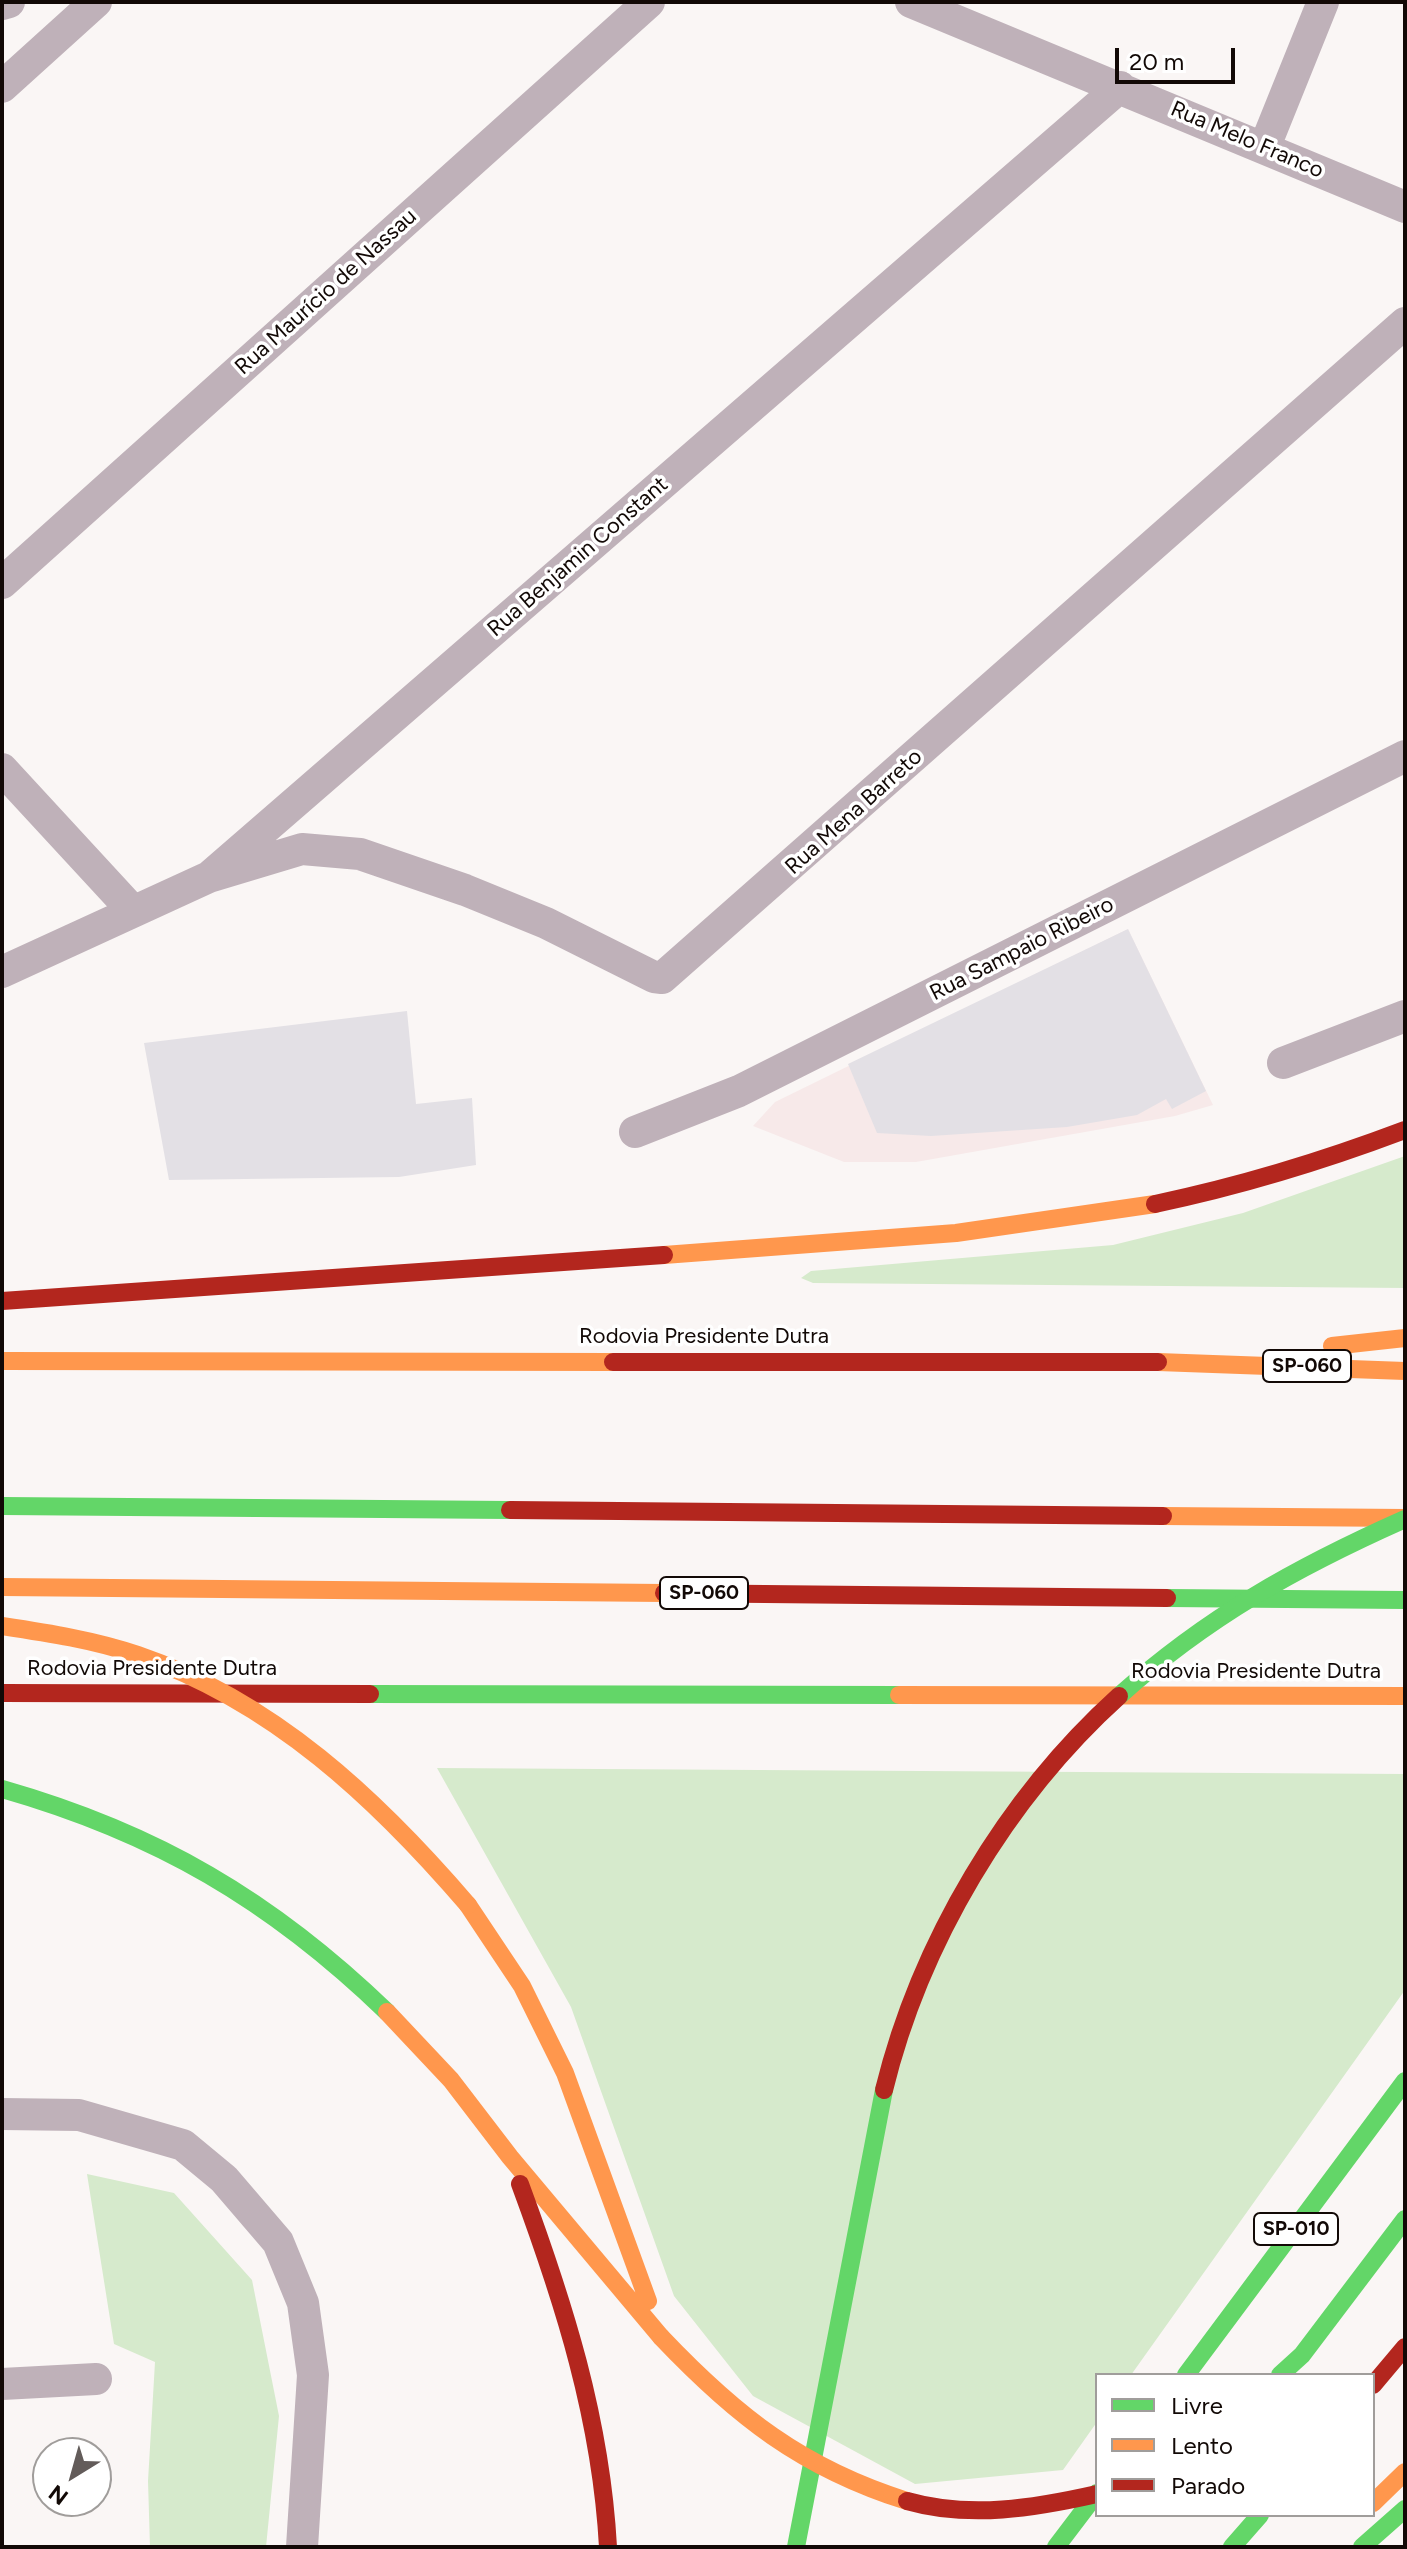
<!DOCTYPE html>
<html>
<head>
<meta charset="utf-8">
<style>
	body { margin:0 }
	#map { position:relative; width:1407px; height:2549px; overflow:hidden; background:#faf6f5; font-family:Figtree,sans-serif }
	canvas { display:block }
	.frame { position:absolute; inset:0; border:4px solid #120906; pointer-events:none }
	.legend { position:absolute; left:1095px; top:2373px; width:280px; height:144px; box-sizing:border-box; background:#fff; border:2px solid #a09d9b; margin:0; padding:10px 14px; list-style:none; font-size:24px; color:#120906 }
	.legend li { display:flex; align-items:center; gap:16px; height:40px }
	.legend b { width:40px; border:2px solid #a09d9b }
	.north { position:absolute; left:32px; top:2437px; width:80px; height:80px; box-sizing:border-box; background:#fff; border:2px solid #a09d9b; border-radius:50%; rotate:217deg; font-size:22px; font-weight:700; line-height:32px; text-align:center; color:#120906 }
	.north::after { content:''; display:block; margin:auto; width:28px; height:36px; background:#635c5a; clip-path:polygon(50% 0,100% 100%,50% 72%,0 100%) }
	.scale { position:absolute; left:1115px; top:48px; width:120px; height:36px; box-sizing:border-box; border:4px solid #120906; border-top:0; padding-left:10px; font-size:24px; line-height:28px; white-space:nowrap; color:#120906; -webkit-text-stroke:6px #fff; paint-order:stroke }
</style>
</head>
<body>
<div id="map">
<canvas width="1407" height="2549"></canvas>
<div class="frame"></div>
<ul class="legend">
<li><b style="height:10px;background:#63d668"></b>Livre</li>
<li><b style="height:10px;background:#ff974d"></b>Lento</li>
<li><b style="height:10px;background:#b3261e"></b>Parado</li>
</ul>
<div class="north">N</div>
<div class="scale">20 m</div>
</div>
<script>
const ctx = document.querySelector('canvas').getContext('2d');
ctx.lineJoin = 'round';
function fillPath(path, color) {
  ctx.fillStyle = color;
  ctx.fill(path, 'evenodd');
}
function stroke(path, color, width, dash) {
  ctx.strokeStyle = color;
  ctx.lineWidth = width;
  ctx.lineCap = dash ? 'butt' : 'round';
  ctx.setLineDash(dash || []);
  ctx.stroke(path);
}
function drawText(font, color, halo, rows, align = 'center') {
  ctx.font = font + ' Figtree,sans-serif';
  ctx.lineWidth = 7;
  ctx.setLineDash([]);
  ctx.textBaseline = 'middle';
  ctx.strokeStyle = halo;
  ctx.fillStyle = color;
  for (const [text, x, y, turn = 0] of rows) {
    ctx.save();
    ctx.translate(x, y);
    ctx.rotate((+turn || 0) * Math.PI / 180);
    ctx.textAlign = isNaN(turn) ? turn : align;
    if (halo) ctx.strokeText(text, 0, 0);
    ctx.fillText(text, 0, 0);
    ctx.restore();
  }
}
fillPath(new Path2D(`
	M 1128,929 L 1213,1105 L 1175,1116 L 916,1162 L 844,1162 L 753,1126 L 775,1102 Z`), '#f7e9e9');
fillPath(new Path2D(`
	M 1405,1156 L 1405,1288 L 813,1283 L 801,1278 L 811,1271 L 1113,1245 L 1243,1213 Z
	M 437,1768 L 1405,1774 L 1405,1990 L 1131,2375 L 1097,2375 L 1097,2422 L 1063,2470 L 915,2484 L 753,2396 L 674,2296 L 571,2007 Z
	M 87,2174 L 174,2193 L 252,2280 L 279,2416 L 266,2547 L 150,2547 L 148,2481 L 155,2362 L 114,2344 Z`), '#d6eacc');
fillPath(new Path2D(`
	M 1128,929 L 1206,1091 L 1172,1109 L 1166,1099 L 1137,1115 L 1067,1127 L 931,1136 L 877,1133 L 848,1064 Z
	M 407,1011 L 416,1104 L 472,1098 L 476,1165 L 399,1177 L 169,1180 L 144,1043 Z`), '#e3e0e5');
stroke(new Path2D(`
	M 911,2 L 1405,207
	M 2,4 L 9,2
	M 2,87 L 96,2
	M 1265,146 L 1323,2
	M 2,583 L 649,2
	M 2,769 L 132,910
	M 209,877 L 302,849 L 360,854 L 465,890 L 546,923 L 654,977 L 662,978 L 1405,323
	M 2,972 L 209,877 L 1120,87
	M 1283,1063 L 1405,1016
	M 635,1132 L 739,1091 L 1405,756
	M 2,2114 L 79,2115 L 183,2145 L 224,2179 L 278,2242 L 303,2303 L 313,2375 L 302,2547
	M 2,2384 L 96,2379`), '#bfb1b9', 32);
stroke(new Path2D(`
	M 2,1506 L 510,1510
	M 1167,1598 L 1405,1600
	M 370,1694 L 899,1695
	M 2,1789 C 156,1833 271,1900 387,2012
	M 1186,2375 L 1405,2081
	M 1280,2375 L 1302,2355 L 1405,2219
	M 1056,2547 L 1097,2493
	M 1232,2547 L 1260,2515
	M 1362,2547 L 1405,2509`), '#63d668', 18);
stroke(new Path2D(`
	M 664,1255 L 956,1233 L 1155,1204
	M 1332,1346 L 1405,1338
	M 2,1361 L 613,1362
	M 1158,1362 L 1405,1371
	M 1163,1516 L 1405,1518
	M 2,1587 L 664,1593
	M 899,1695 L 1405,1696
	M 468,1905 L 522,1986 L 565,2073 L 648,2301
	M 387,2012 L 451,2080 L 510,2157 L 661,2337
	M 1373,2503 L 1405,2472`), '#ff974d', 18);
stroke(new Path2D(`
	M 1155,1204 C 1241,1186 1323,1161 1405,1130
	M 2,1301 L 664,1255
	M 613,1362 L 1158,1362
	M 510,1510 L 1163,1516
	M 664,1593 L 1167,1598
	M 2,1693 L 370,1694
	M 520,2184 C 564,2303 601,2419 608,2547
	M 1373,2385 L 1405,2347`), '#b3261e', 18);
stroke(new Path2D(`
	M 1119,1696 C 1207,1617 1297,1567 1405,1519
	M 796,2547 L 884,2090`), '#63d668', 18);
stroke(new Path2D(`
	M 2,1626 C 48,1633 94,1640 138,1655 C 273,1701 377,1799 468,1905
	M 661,2337 C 736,2416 802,2468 907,2501`), '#ff974d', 18);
stroke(new Path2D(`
	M 884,2090 C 920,1943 1006,1798 1119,1696
	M 907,2501 C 970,2519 1035,2508 1097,2494`), '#b3261e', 18);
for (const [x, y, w] of [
	[1307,1366,88],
	[704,1593,88],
	[1296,2229,84]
]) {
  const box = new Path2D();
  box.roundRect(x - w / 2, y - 16, w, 32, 6);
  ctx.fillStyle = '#fff';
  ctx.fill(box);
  stroke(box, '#120906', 2);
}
drawText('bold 20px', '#120906', null, [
	["SP-060",1307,1366],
	["SP-060",704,1593],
	["SP-010",1296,2229]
]);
drawText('22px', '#120906', '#fff', [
	["Rua Melo Franco",1247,140,23],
	["Rua Maurício de Nassau",326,292,-42],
	["Rua Benjamin Constant",578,557,-41],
	["Rua Mena Barreto",854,812,-42],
	["Rua Sampaio Ribeiro",1022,949,-27],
	["Rodovia Presidente Dutra",704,1337],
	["Rodovia Presidente Dutra",152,1669],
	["Rodovia Presidente Dutra",1256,1672]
]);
</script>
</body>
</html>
